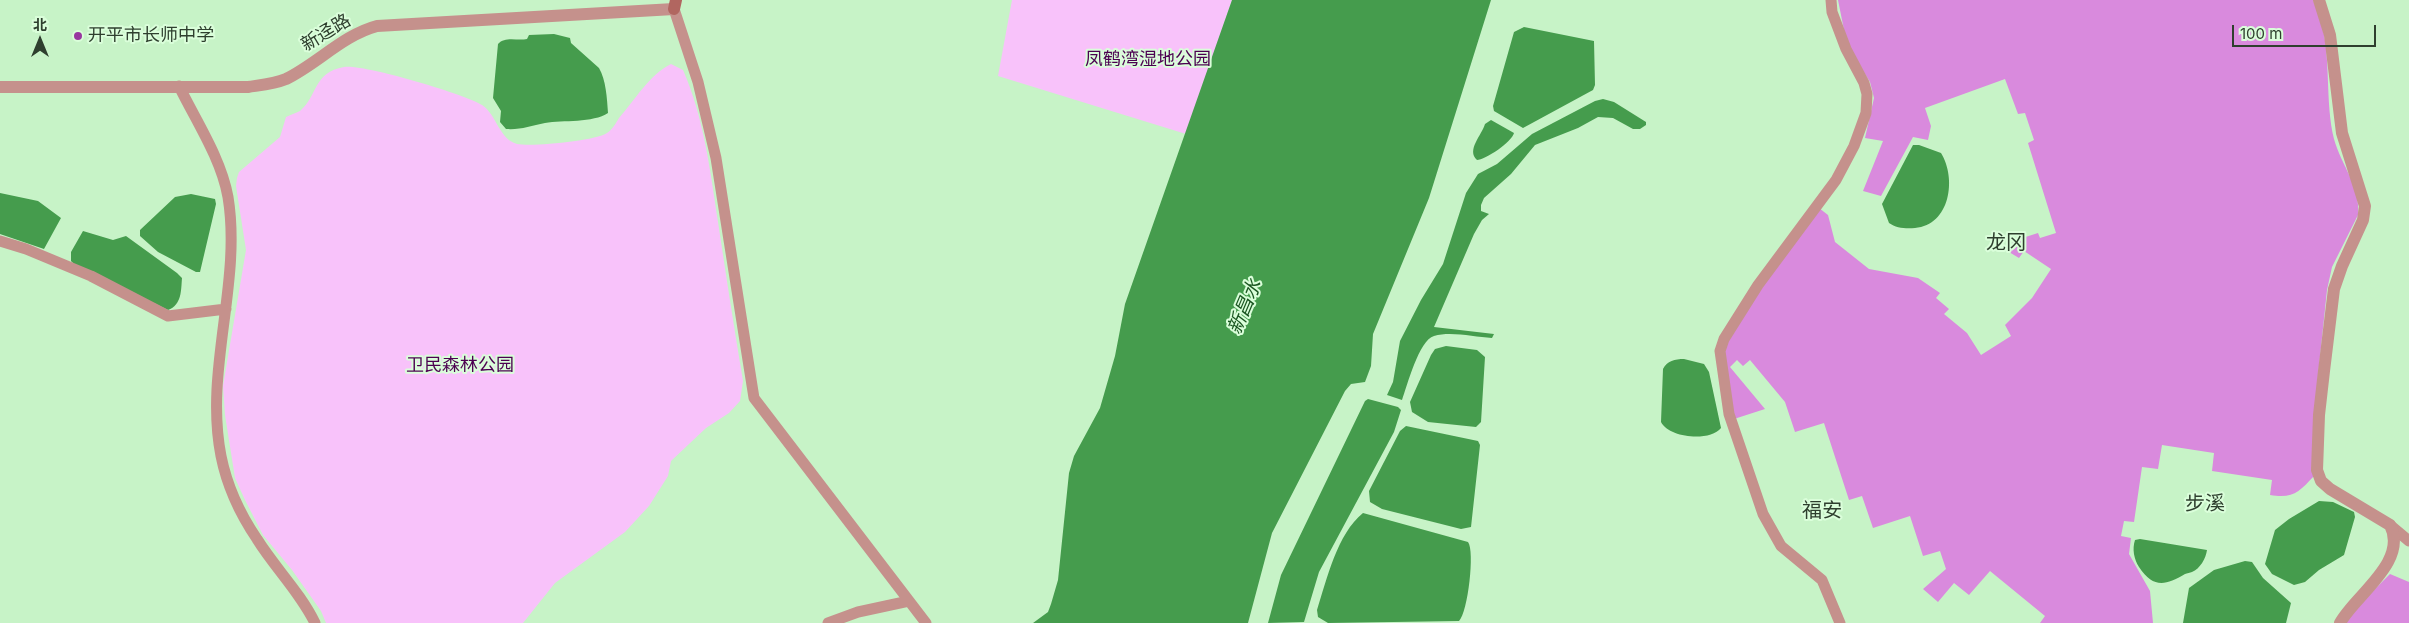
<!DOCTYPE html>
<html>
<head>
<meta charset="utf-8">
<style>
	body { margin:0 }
	#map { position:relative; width:2409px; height:623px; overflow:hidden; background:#c7f3c7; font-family:Inter,"Noto Sans SC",sans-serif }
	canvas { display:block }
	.north { position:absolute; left:15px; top:15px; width:50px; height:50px; -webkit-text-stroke:4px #dafeda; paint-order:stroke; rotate:0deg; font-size:14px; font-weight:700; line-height:20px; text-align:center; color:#2e3f2e }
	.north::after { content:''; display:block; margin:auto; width:18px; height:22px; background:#2e3f2e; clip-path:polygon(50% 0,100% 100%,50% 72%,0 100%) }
	.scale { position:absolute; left:2232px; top:25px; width:144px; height:22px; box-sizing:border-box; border:2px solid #2e3f2e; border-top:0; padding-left:6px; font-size:15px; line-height:18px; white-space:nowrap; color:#2e3f2e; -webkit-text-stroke:4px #dafeda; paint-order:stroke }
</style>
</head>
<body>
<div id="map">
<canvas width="2409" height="623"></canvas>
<div class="north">北</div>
<div class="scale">100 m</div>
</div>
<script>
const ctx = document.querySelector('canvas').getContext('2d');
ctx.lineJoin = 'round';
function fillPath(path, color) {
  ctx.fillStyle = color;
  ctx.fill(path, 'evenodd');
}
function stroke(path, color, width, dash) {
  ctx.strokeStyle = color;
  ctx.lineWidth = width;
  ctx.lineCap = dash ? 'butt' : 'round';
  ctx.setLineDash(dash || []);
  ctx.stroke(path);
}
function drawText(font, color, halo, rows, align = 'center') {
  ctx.font = font + ' Inter,"Noto Sans SC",sans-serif';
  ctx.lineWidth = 4;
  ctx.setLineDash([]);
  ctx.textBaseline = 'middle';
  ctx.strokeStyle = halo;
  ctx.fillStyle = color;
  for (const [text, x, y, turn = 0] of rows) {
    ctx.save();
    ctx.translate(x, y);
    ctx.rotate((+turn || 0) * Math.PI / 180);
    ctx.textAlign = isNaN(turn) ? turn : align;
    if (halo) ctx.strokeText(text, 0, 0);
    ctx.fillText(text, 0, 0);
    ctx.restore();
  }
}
fillPath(new Path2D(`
	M 1012,0 L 1232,0 L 1186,134 L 998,76 Z
	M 671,64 L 683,70 C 704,118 710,170 718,222 C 726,275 734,328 743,381 L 740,401 L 729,413 L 706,428 L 671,461 L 668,476 L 649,506 L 625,532 L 555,583 L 523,623 L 326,623 L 321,611 L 292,570 L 263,535 L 245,500 L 235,478 L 225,415 L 223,386 L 246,250 L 236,186 L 237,178 L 239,172 L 280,137 L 286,117 C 290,115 296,113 300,111 C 318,96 313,72 344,67 C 364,64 464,94 482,105 C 497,115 499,139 517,144 C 532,147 595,141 607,133 C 612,130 616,123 619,118 C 635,100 649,75 671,64 Z`), '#f8c2fa');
fillPath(new Path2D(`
	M 1838,0 L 2313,0 C 2316,8 2320,17 2322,25 C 2331,60 2325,102 2334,139 C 2341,165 2361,187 2358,215 L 2332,267 L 2327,290 L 2314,414 L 2314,476 C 2299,492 2293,499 2270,495 L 2272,480 L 2212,471 L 2214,453 L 2162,445 L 2158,469 L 2142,467 L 2134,522 L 2124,521 L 2121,536 L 2131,538 L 2129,554 L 2150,591 L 2153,623 L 2040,623 L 2045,616 L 1990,571 L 1969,595 L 1954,583 L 1938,602 L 1923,589 L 1946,569 L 1940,551 L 1923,556 L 1910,516 L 1873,528 L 1862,496 L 1849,500 L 1824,423 L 1795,432 L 1785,402 L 1750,360 L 1743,366 L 1737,360 L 1730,367 L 1765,409 L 1734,419 L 1724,348 L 1762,285 L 1819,208 L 1828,215 L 1835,242 L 1869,269 L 1918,278 L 1940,293 L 1936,298 L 1949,309 L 1944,314 L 1967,333 L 1981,355 L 2011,336 L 2005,325 L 2032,298 L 2051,269 L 2024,251 L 2019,258 L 2009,252 L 2013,241 L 2038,233 L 2040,238 L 2056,233 L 2028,143 L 2034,140 L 2025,113 L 2018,114 L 2005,79 L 1925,108 L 1931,126 L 1928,140 L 1913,137 L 1881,196 L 1863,191 L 1883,141 L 1865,138 L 1874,98 L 1870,82 L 1847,45 Z
	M 2390,574 L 2409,582 L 2409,623 L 2346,623 L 2352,612 Z`), '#d98add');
fillPath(new Path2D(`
	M 1232,0 L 1491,0 L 1429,198 L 1373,334 L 1371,366 L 1365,382 L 1351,384 L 1345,391 L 1272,533 L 1248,623 L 1033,623 L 1048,612 L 1051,604 L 1058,580 L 1069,473 L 1074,456 L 1100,408 L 1115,356 L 1125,304 Z
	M 1524,27 L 1594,41 L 1595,85 L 1593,90 L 1523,128 L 1494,111 L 1493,106 L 1514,32 Z
	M 529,35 L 554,34 L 570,38 L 571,43 L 599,68 C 606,80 607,98 608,113 C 593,123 563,120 545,123 C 531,126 520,130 506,129 L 500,122 L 501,111 L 493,98 L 498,44 C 505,36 517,41 527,39 Z
	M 1603,99 L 1614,102 L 1646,122 L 1646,125 L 1640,129 L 1633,129 L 1613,118 L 1598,117 L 1578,128 L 1535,145 L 1511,174 L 1484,198 L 1481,205 L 1481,211 L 1489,214 L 1482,220 L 1474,234 L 1434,327 L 1494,334 L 1492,338 C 1474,337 1451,331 1434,336 C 1419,340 1407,386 1402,400 L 1387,395 L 1393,382 L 1400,341 L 1421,300 L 1443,264 L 1466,193 L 1478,174 L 1497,164 L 1532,134 L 1595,101 Z
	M 1491,120 L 1514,133 C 1512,142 1485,160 1477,160 C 1466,150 1482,135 1485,124 Z
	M 1913,145 L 1919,145 L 1941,153 C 1957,179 1950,225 1915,228 C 1906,229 1896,228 1889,223 L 1882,204 Z
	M 0,193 L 38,201 L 61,218 L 44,249 L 0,234 Z
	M 191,194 L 215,199 L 216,204 L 200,272 L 196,272 L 158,252 L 140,236 L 140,230 L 175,197 Z
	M 83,231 L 113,240 L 126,236 L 177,273 L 182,278 C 181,290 182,305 168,310 L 75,265 L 71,261 L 71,252 Z
	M 1446,346 L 1477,350 L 1485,357 L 1481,422 L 1476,427 L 1428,422 L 1412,412 L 1410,402 L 1431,355 L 1435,349 Z
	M 1684,359 L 1704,364 L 1709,372 L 1721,428 C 1710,442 1669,438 1661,422 L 1663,369 C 1667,361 1675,359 1684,359 Z
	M 1368,399 L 1398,407 L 1401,410 L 1394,432 L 1319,572 L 1304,622 L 1268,623 L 1281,575 L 1365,401 Z
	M 1406,426 L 1478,441 L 1480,445 L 1471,527 L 1461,529 L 1382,509 L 1370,502 L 1369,491 L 1400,431 Z
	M 2319,501 L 2333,502 L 2354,512 L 2355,517 L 2344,555 L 2319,570 L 2305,582 L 2294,585 L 2272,574 L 2265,564 L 2275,530 L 2289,519 Z
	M 1363,513 L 1468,542 C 1475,551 1468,612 1459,621 L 1328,623 L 1318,617 L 1317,610 C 1327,579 1337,534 1363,513 Z
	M 2140,539 L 2207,550 C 2206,558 2200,569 2192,572 C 2190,573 2187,573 2185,574 C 2165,586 2153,588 2139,567 C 2134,559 2132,549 2135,540 Z
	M 2245,561 L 2252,562 L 2263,578 L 2291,603 L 2286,623 L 2183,623 L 2189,588 L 2214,570 Z`), '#459c4d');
stroke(new Path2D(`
	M 1831,0 L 1832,12 L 1846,49 L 1864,83 L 1867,94 L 1866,113 L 1854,146 L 1836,180 L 1758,285 L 1724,339 L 1720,351 L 1729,414 L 1763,514 L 1781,546 L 1822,580 L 1840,623
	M 674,9 L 698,82 L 716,158 L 754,398 L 926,623
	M 179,86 C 196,121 221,158 228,197 C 242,283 204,370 221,456 C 227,486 240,514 257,539 C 275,568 300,592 315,623
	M 0,241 L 26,249 L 91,276 L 168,316 L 226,309
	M 2390,525 L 2409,541
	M 828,623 L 858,612 L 909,601`), '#c5918c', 11);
stroke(new Path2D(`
	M 2319,0 L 2330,35 L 2342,133 L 2365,206 L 2363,220 L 2342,266 L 2334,289 L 2324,371 L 2319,415 L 2317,470 L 2321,481 L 2330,489 L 2390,525 C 2409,562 2354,596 2340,623
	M 0,87 L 248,87 C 261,85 274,84 286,79 C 317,64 343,35 377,26 L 674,9`), '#c5918c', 12);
stroke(new Path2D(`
	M 674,9 L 676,0`), '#b16660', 12);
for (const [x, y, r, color] of [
	[78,36,5,"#98379f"]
]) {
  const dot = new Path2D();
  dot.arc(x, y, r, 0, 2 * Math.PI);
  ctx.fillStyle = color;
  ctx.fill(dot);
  stroke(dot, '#dafeda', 2);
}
drawText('18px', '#2e3f2e', '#dafeda', [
	["新迳路",326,33,-31]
]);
drawText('18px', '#2e3f2e', '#dafeda', [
	["开平市长师中学",88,36]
], 'left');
drawText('18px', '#4c0051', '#dafeda', [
	["凤鹤湾湿地公园",1148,60],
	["卫民森林公园",460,366]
]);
drawText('italic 19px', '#1a5621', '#dafeda', [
	["新昌水",1245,307,-67]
]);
drawText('20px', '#2e3f2e', '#dafeda', [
	["龙冈",2006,243],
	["步溪",2205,504],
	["福安",1822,511]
]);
</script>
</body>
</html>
